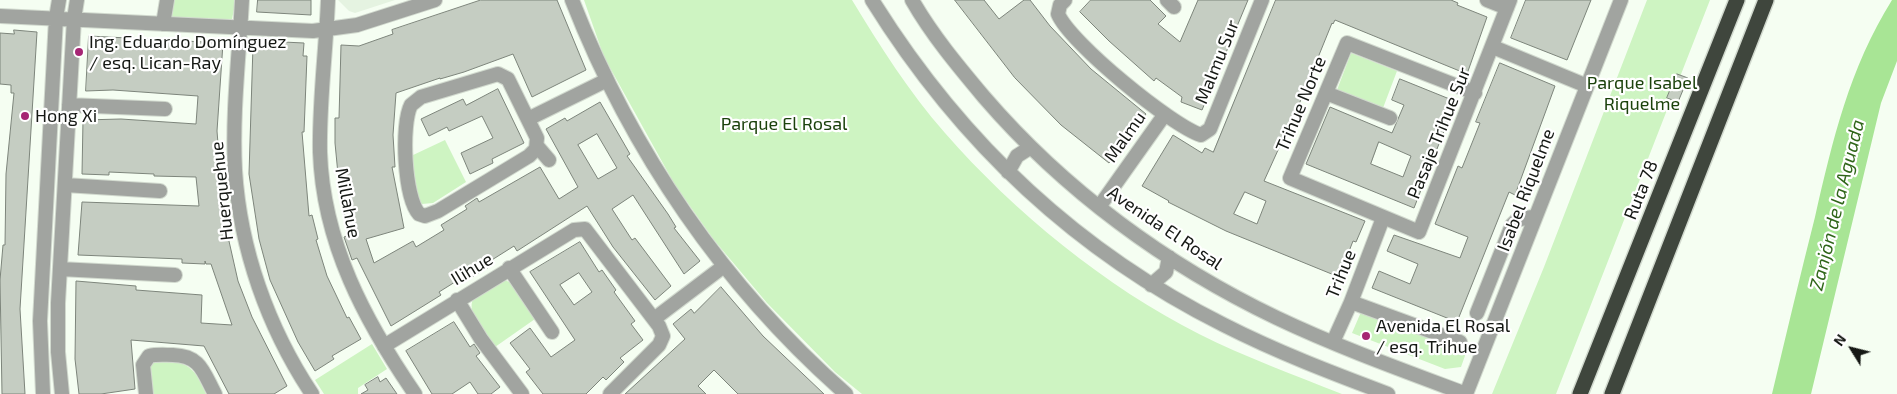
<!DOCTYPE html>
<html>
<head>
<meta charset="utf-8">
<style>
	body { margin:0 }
	#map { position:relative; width:1897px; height:394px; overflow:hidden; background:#f5fef2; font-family:"Exo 2",sans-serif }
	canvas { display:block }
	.north { position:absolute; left:1827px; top:324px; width:50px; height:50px; -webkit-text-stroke:4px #fff; paint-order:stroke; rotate:306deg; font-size:14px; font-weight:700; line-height:20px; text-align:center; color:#151814 }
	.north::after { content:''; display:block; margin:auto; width:18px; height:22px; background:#151814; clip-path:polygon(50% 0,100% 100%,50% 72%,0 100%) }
</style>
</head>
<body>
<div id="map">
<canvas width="1897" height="394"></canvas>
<div class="north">N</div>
</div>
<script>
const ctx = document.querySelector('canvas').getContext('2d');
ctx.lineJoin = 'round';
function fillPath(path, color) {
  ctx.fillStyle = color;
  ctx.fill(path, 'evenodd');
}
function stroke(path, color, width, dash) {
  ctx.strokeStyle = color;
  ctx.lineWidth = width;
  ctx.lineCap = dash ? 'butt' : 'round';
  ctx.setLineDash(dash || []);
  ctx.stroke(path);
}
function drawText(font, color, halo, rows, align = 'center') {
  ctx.font = font + ' "Exo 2",sans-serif';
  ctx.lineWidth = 4.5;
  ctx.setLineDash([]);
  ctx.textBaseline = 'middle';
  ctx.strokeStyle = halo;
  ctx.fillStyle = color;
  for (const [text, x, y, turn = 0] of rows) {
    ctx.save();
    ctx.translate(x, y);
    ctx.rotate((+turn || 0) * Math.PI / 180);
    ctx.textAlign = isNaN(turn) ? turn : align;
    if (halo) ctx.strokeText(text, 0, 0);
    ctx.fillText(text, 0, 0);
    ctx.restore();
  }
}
fillPath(new Path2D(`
	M 338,0 L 395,0 L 355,13 L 349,11 Z`), '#e5f3e1');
fillPath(new Path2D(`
	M 172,0 L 236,0 L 232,19 L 227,22 L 172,17 L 170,16 Z
	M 584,0 L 852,0 C 880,46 909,92 945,133 C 1014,212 1106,287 1199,334 C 1245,357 1294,375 1342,394 L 862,394 L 835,372 L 767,303 L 714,240 L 675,185 L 604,57 Z
	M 1647,0 L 1710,0 L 1556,394 L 1492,394 L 1544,267 Z
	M 1351,53 L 1397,71 L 1383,108 L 1337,90 Z
	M 445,140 L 466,182 L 433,203 L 422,204 L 419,201 L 411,156 Z
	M 505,280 L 513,284 L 535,319 L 495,347 C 487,335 466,314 473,299 Z
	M 1361,312 L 1466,353 L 1461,367 L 1445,369 L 1352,333 Z
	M 372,344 L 387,369 L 358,388 L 358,394 L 324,394 L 315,380 Z
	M 162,358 C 191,365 194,367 206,394 L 152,394 C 146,380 145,363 162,358 Z`), '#cef4c2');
fillPath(new Path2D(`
	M 1892,0 L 1897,0 L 1897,61 L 1881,103 L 1811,394 L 1772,394 C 1786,335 1800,276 1815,217 C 1833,139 1849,69 1892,0 Z`), '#a8e595');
const building = new Path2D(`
	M 258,0 L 311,0 L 311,15 L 257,12 Z
	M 481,0 L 557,0 L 586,70 L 532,97 L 513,54 L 464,72 L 440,79 L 440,78 L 396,93 L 393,135 L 395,167 L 392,167 L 404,228 L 366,239 L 374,263 L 413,241 L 416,247 L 444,230 L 441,225 L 467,209 L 465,206 L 477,198 L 479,202 L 540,167 L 559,199 L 578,187 L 546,129 L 565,118 L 567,121 L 600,102 L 630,154 L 627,156 L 668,214 L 676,227 L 674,228 L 700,261 L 684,274 L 633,195 L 612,209 L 632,240 L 635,238 L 671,286 L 655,300 L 613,247 L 587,206 L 517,251 L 514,246 L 487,263 L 489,267 L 465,281 L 463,277 L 439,292 L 441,295 L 391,326 L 357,258 L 352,260 L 344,237 L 349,235 L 340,195 L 335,143 L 335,118 L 339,118 L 341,45 L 359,46 L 393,34 L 392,30 ZM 597,134 L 617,168 L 598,179 L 578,145 Z
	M 955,0 L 984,0 L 999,19 L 1024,0 L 1030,0 L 1050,26 L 1091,69 L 1146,114 L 1109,163 L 1061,125 L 1015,78 Z
	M 1091,0 L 1150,0 L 1166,16 L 1158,24 L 1180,42 L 1198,0 L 1248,0 L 1202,110 L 1181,102 L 1182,97 L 1156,78 L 1154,81 L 1109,41 L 1080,12 Z
	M 1276,0 L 1451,0 L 1458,3 L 1457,5 L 1487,17 L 1467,74 L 1335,20 L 1333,24 L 1332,23 L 1289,129 L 1288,128 L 1264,181 L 1365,221 L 1356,242 L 1353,241 L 1339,277 L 1226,231 L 1168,202 L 1169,201 L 1142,186 L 1173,135 L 1202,153 L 1205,148 L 1213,152 ZM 1245,192 L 1266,201 L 1257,224 L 1234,214 Z
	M 1526,0 L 1591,0 L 1567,60 L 1511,38 Z
	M 14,30 L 37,32 L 20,309 L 25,394 L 2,394 L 0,280 L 3,245 L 5,245 L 6,174 L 14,93 L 11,93 L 11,85 L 0,84 L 0,33 L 14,34 Z
	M 89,36 L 223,43 L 217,131 L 224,219 L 238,281 L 252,317 L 287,386 L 274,394 L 229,394 L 204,346 L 131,340 L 135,389 L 101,394 L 79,394 L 75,359 L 76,281 L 136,286 L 136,290 L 202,295 L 201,323 L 232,325 L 211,264 L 206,264 L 205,261 L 205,264 L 182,263 L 182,259 L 78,255 L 82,202 L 199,206 L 196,177 L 154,176 L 154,174 L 109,172 L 109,175 L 82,174 L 83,120 L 121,119 L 196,124 L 198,96 L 113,90 L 86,91 Z
	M 283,42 L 304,43 L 303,56 L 307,56 L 304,132 L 302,132 L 309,216 L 312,215 L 318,239 L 316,240 L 327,276 L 347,318 L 349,317 L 361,339 L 332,356 L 334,359 L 315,371 L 298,342 L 270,280 L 259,239 L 249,174 L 253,45 L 282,47 Z
	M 1500,63 L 1555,86 L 1515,195 L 1509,192 L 1457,322 L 1372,288 L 1379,271 L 1410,284 L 1418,264 L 1387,251 L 1394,235 L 1460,258 L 1468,237 L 1435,224 L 1458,166 L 1462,168 L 1480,123 L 1476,122 Z
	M 1677,74 L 1688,78 L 1678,102 L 1667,98 Z
	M 1400,79 L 1457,102 L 1452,113 L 1451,113 L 1414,208 L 1306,164 L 1330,107 L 1392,133 L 1404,105 L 1392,100 ZM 1379,142 L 1411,156 L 1403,177 L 1371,164 Z
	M 498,89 L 524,143 L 492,159 L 493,163 L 470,174 L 461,153 L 493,138 L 482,116 L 449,131 L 447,127 L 429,136 L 421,119 L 463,99 L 466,105 Z
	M 580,242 L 599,272 L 602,270 L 616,290 L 614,292 L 635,321 L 631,324 L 643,340 L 620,358 L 624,362 L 606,380 L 603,377 L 586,394 L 543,394 L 526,372 L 530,369 L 510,343 L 530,328 L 551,357 L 575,340 L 530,272 ZM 579,273 L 592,292 L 574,305 L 560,285 Z
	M 721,287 L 763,336 L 824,394 L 738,394 L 714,370 L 698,386 L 706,394 L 625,394 L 685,339 L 673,324 L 691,309 L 694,313 Z
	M 454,322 L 470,347 L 474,344 L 480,353 L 476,356 L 500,387 L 491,394 L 478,394 L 470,382 L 452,394 L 432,394 L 406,351 Z
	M 378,377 L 380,382 L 386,378 L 397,394 L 361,394 L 368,390 L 365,385 Z`);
fillPath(building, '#c5cdc2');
stroke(building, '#7d857b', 1);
const minor = new Path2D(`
	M 242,0 C 239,57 232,114 235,170 C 240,249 268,328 312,394
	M 328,0 C 326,51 319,102 320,152 C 323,243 365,321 415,394
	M 572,0 C 631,151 724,287 846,394
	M 872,0 C 959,140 1076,251 1224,325 C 1277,352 1332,373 1388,394
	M 912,0 C 932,35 958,66 984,97 C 1064,190 1166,265 1277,318 C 1338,347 1402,370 1466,394
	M 1065,0 L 1060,5 L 1058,14 C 1070,43 1172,126 1201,135 L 1210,129 L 1262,0
	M 1167,0 L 1174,7
	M 1487,0 L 1507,8
	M 0,16 L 313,31 L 357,25 L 435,0
	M 163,24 L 167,0
	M 1493,47 L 1587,86
	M 498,74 L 508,79 L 537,138 L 536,149 L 529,156 L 438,211 L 425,216 L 419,214 C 404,197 401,124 411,105 L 421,97 Z
	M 1326,93 L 1390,118
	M 1475,93 L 1347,43 L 1290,178 L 1419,232 L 1510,0
	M 69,105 L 165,109
	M 528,119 L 607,80
	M 537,146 L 549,160
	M 1008,172 L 1017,156 L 1031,147
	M 65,185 L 160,191
	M 1099,207 L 1165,114
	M 509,268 L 552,332
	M 60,269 L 175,275
	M 1151,285 L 1166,272 L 1169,257
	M 457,300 L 481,339 L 522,394
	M 1351,302 L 1460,342
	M 1477,313 L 1512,225 L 1517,220 L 1536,216
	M 654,319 L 724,266
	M 1333,342 L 1351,302 L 1383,218
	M 384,346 L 574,230 L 585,229 L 659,326 L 663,336 L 659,345 L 610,394
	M 43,394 L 40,321 L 56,18 L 59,0
	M 62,394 L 58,352 L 58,303 L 74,19 L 77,0
	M 146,394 L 143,365 L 149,356 C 157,354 165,355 173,355 C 201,356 203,372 215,394
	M 1466,394 L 1621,0`);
const motorway = new Path2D(`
	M 1580,394 L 1737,0
	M 1612,394 L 1766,0`);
stroke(minor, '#d1d9ce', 16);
stroke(motorway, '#d1d9ce', 18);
stroke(minor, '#a1a4a0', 14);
stroke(motorway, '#3f463d', 15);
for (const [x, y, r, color] of [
	[79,52,5,"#a62574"],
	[25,116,5,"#a62574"],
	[1366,336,5,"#a62574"]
]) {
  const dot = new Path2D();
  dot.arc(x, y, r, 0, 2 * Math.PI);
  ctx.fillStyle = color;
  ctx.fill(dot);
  stroke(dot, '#fff', 2);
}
drawText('18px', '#151814', '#fff', [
	["Ing. Eduardo Domínguez",89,42],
	["/ esq. Lican-Ray",89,63],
	["Hong Xi",35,116],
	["Avenida El Rosal",1376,326],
	["/ esq. Trihue",1376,347]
], 'left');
drawText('18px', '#151814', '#fff', [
	["Malmu Sur",1217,62,-68],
	["Trihue Norte",1301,104,-67],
	["Pasaje Trihue Sur",1439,133,-68],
	["Malmu",1125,137,-55],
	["Isabel Riquelme",1526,190,-69],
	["Ruta 78",1641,190,-68],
	["Huerquehue",222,191,-96],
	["Millahue",348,203,79],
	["Avenida El Rosal",1165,228,34],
	["Ilihue",472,269,-31],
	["Trihue",1341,274,-68]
]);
drawText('18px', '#1b420c', '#fff', [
	["Parque Isabel",1642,83],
	["Riquelme",1642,104],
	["Parque El Rosal",784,124]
]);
drawText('italic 19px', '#2f6619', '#fff', [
	["Zanjón de la Aguada",1837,205,-76]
]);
</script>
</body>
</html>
